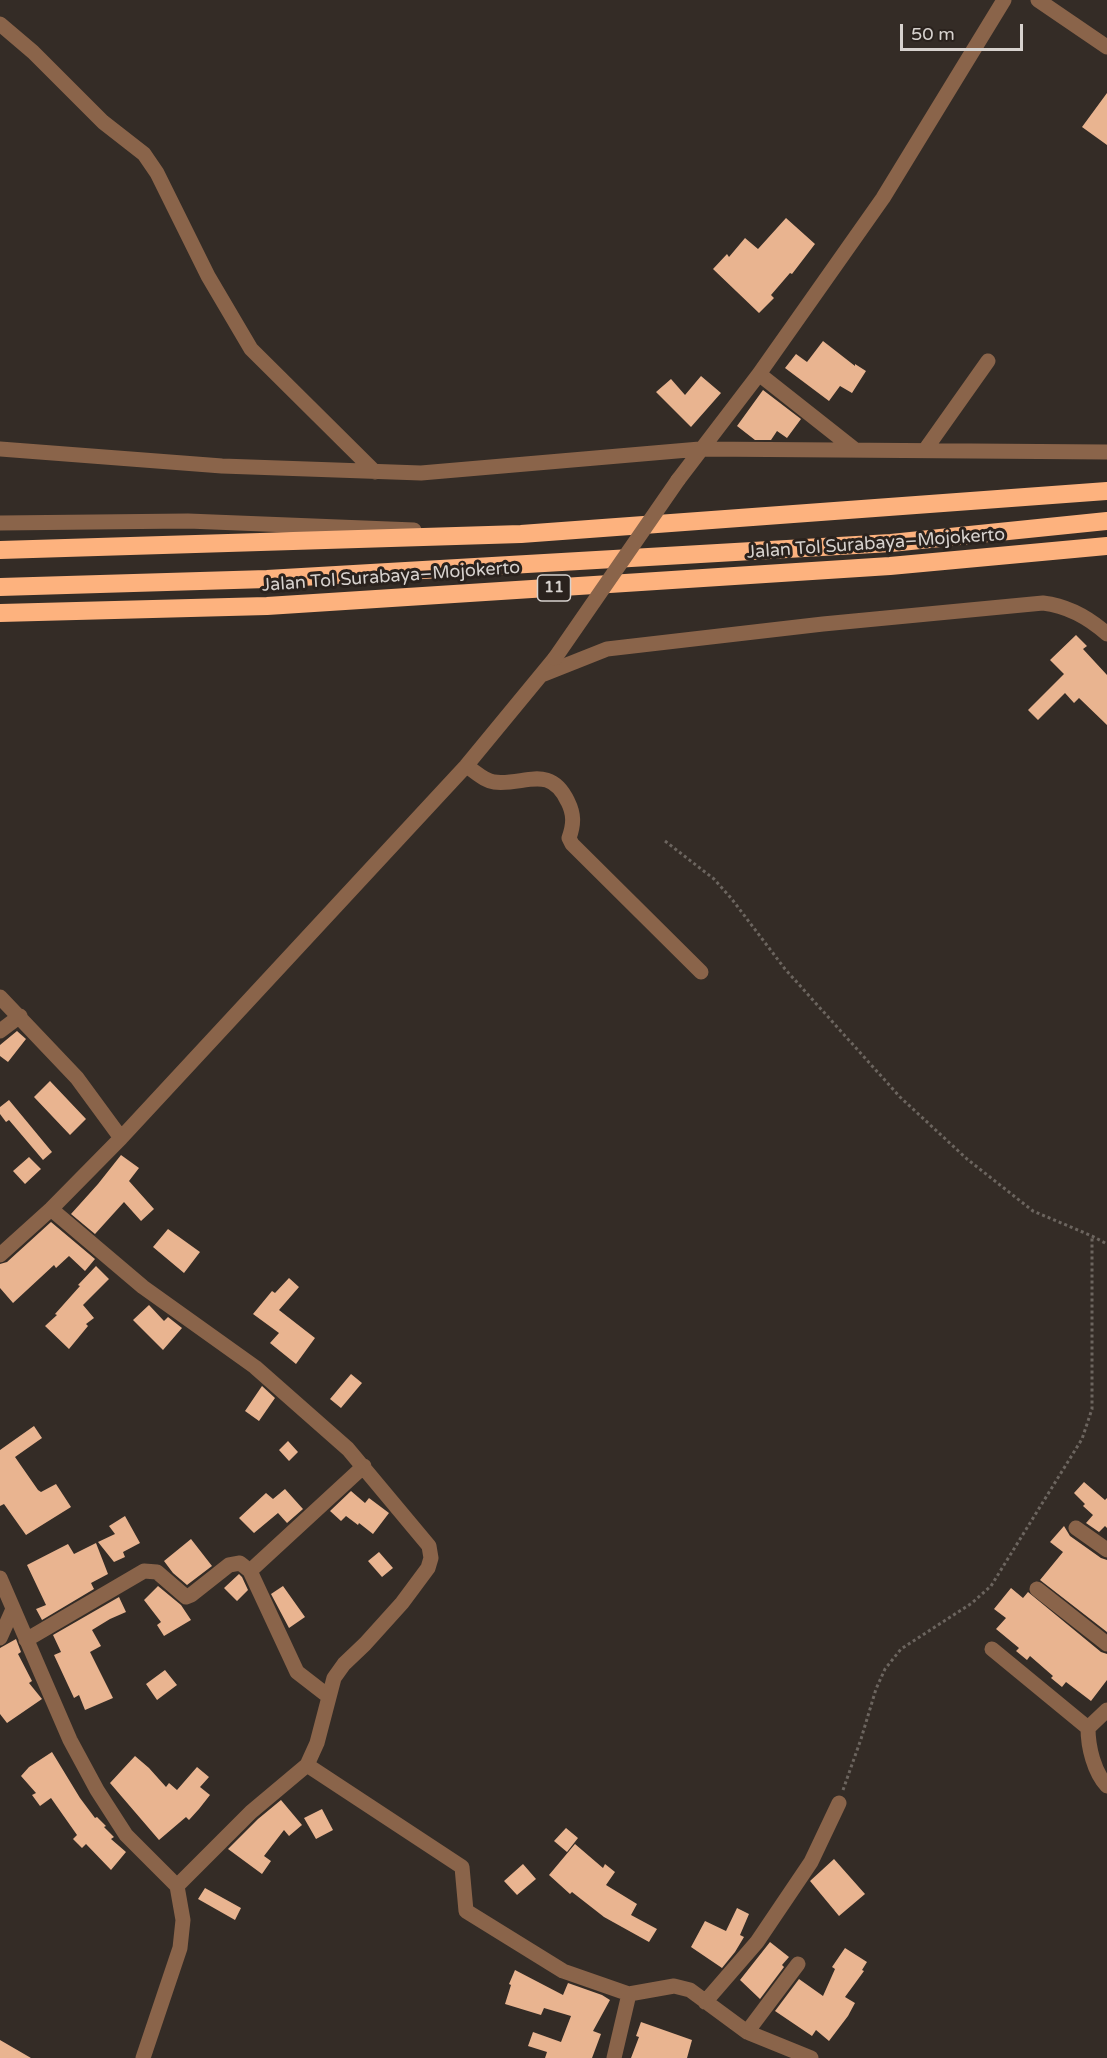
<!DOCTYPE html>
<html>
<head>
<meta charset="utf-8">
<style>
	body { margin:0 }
	#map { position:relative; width:1107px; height:2058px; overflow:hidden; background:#342c26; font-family:"Varela Round",sans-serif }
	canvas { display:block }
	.scale { position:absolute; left:900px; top:24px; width:123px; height:27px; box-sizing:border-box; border:3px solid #d7d2ce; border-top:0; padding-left:8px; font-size:18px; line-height:21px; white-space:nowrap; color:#d7d2ce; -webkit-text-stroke:4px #2a221d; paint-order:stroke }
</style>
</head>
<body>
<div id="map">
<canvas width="1107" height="2058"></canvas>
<div class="scale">50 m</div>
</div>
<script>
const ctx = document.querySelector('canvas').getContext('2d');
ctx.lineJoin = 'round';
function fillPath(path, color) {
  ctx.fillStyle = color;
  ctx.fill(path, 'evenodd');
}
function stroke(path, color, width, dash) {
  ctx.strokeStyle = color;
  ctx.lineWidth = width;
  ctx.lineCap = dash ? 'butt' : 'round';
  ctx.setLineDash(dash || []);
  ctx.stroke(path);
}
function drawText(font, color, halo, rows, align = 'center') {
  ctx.font = font + ' "Varela Round",sans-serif';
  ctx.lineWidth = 6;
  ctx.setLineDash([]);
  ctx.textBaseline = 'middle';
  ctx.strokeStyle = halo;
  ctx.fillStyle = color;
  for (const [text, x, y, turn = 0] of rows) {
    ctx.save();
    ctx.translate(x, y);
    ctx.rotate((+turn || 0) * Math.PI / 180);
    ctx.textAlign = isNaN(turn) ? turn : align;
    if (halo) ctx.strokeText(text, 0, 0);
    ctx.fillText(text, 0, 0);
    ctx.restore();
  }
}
fillPath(new Path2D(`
	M 1107,93 L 1107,145 L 1082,127 Z
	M 786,218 L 815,244 L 792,274 L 790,273 L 771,295 L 774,298 L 759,313 L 713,269 L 727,254 L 729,257 L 745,238 L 758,249 Z
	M 823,341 L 855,366 L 855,364 L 866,371 L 852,393 L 840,386 L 829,401 L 785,368 L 796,354 L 807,362 Z
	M 701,376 L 721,393 L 691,427 L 656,392 L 671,379 L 685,395 Z
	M 763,390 L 801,419 L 787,438 L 777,431 L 771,440 L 755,440 L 737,426 Z
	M 1076,635 L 1087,646 L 1083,649 L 1107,675 L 1107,725 L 1079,698 L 1074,703 L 1065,693 L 1038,720 L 1028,710 L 1064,674 L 1050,660 Z
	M 17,1031 L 26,1039 L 8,1062 L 0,1056 L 0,1045 Z
	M 50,1081 L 86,1119 L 70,1135 L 34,1097 Z
	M 9,1100 L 52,1152 L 43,1160 L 9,1120 L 6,1122 L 0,1114 L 0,1107 Z
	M 121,1155 L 139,1168 L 129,1181 L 154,1209 L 141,1221 L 124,1202 L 95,1234 L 71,1214 L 98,1184 Z
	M 29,1157 L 41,1169 L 25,1184 L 13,1171 Z
	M 51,1222 L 95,1259 L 85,1271 L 69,1256 L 56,1268 L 54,1265 L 13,1303 L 0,1288 L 0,1264 L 7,1262 Z
	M 168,1229 L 200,1252 L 184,1273 L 153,1247 Z
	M 96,1266 L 109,1279 L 83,1305 L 94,1318 L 86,1324 L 88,1326 L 69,1349 L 45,1326 L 57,1315 L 55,1314 L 80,1286 L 78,1285 Z
	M 289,1278 L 299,1287 L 279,1310 L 315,1338 L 296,1364 L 270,1343 L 279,1333 L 253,1314 L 272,1291 L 275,1293 Z
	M 149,1305 L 164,1321 L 168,1317 L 182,1328 L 163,1350 L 133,1320 Z
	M 351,1374 L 362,1383 L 341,1408 L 330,1399 Z
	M 262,1386 L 275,1398 L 259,1421 L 245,1411 Z
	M 34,1426 L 42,1438 L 15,1457 L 38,1490 L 41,1492 L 56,1484 L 71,1507 L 26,1535 L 4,1504 L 0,1506 L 0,1450 Z
	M 288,1441 L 298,1452 L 289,1461 L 279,1450 Z
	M 1084,1482 L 1105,1500 L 1107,1498 L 1107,1528 L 1105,1526 L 1099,1532 L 1086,1523 L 1093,1515 L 1083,1506 L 1085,1504 L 1074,1493 Z
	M 285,1489 L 303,1509 L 287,1523 L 278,1513 L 254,1533 L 239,1518 L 266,1493 L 273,1499 Z
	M 351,1491 L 365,1503 L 369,1498 L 389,1513 L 373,1534 L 359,1523 L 358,1525 L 346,1516 L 341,1521 L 330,1511 Z
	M 125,1516 L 140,1543 L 123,1552 L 125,1557 L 114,1562 L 98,1542 L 115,1534 L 109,1526 Z
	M 1064,1526 L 1070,1536 L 1101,1558 L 1107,1560 L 1107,1632 L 1040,1580 L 1063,1552 L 1050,1542 Z
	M 191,1539 L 212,1566 L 187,1585 L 173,1573 L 164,1561 Z
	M 96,1543 L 108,1574 L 91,1583 L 94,1589 L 42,1620 L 36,1609 L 46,1605 L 27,1565 L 68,1544 L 74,1554 Z
	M 379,1552 L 393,1568 L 382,1577 L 368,1561 Z
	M 239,1574 L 242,1577 L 248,1590 L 237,1601 L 224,1588 Z
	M 158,1586 L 181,1605 L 191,1620 L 164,1636 L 157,1625 L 161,1622 L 144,1600 Z
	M 283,1586 L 305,1617 L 289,1628 L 271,1594 Z
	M 1011,1588 L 1023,1598 L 1028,1592 L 1101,1652 L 1107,1654 L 1107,1680 L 1091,1701 L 1066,1682 L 1062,1687 L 1051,1678 L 1053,1676 L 1030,1656 L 1027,1660 L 1016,1651 L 1019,1648 L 996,1629 L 1006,1618 L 994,1609 Z
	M 119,1597 L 126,1612 L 110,1619 L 92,1630 L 101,1646 L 90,1652 L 113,1698 L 85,1710 L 79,1695 L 74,1698 L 54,1655 L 61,1652 L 53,1635 Z
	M 16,1639 L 21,1652 L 18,1654 L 32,1681 L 29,1683 L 42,1699 L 7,1723 L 0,1714 L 0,1648 Z
	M 165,1670 L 177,1685 L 157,1700 L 146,1684 Z
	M 52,1752 L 80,1798 L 95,1818 L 97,1817 L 106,1826 L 104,1827 L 114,1837 L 111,1839 L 126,1852 L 111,1870 L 86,1844 L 82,1848 L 73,1839 L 77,1835 L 51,1798 L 40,1806 L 32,1795 L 36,1793 L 21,1776 L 29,1767 Z
	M 135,1756 L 149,1768 L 166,1787 L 169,1783 L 177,1790 L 197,1767 L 209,1777 L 200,1787 L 210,1795 L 199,1809 L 189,1820 L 186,1817 L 159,1840 L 110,1783 Z
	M 281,1800 L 302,1825 L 289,1836 L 284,1830 L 264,1856 L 271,1861 L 262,1874 L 228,1849 L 258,1819 Z
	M 322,1809 L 333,1830 L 316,1839 L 304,1818 Z
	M 566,1828 L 578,1838 L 567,1852 L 554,1841 Z
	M 575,1844 L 603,1868 L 605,1864 L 615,1872 L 606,1885 L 637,1904 L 631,1915 L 657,1929 L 649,1942 L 604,1917 L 572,1892 L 570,1894 L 549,1875 Z
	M 834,1859 L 865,1894 L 839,1916 L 810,1881 Z
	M 523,1864 L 536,1879 L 517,1895 L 504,1881 Z
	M 205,1888 L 241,1908 L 235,1920 L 198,1899 Z
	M 737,1908 L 749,1914 L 740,1935 L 744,1937 L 735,1952 L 722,1968 L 691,1947 L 705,1921 L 726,1931 Z
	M 770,1942 L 789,1957 L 782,1965 L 784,1967 L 760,1999 L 740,1980 Z
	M 845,1948 L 867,1962 L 862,1970 L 864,1971 L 845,1997 L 855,2003 L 848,2016 L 829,2041 L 816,2030 L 812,2036 L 775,2011 L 799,1979 L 823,1996 L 835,1969 L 832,1967 Z
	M 515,1970 L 563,1995 L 568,1983 L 602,1995 L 610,2000 L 593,2031 L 601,2034 L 592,2058 L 545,2058 L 547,2052 L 528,2046 L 533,2032 L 561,2042 L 571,2016 L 544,2008 L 541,2015 L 505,2004 L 511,1985 L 509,1984 Z
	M 641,2022 L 692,2040 L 687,2058 L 631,2058 L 639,2037 L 636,2036 Z
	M 0,2040 L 31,2058 L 0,2058 Z`), '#e9b490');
stroke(new Path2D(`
	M 665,841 L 714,879 L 731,898 L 785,969 L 900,1097 L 967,1159 L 1033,1211 L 1092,1236 L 1107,1244
	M 843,1790 L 861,1739 L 876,1689 L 885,1669 L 901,1649 L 972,1603 L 991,1586 L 1082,1439 L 1092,1409 L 1092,1236`), '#6c655f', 3, [3, 3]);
stroke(new Path2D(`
	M 1038,0 L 1107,47
	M 0,24 L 33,52 L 103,122 L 144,154 L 157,173 L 208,276 L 251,349 L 375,472
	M 759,374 L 854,449
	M 0,449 L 222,466 L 421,473 L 700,449 L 1107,452
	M 925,450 L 988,361
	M 678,480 L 759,374 L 883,198 L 1004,0
	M 0,523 L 188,521 L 414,530
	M 544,674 L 607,649 L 823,624 L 1043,603 C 1068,606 1088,617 1107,634
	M 466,766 C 475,771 484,781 494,782 C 524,786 550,763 568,802 C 574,814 574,824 569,838 L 572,844 L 701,972
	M 0,997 L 77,1078 L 121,1138
	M 0,1031 L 20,1016
	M 51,1209 L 143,1287 L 255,1367 L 348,1449 L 429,1546 L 431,1558 L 428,1568 L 402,1603 L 365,1644 L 344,1664 L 334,1678 L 317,1743 L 307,1765 L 251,1812 L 177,1886 L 183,1920 L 180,1948 L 143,2058
	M 0,1255 L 51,1209 L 121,1138 L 466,766 L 555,658
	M 1076,1528 L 1107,1550
	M 250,1571 L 364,1466
	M 0,1578 L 70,1740 L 97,1790 L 126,1835 L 177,1886
	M 1037,1589 L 1107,1644
	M 0,1638 L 13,1609
	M 26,1640 L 144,1571 L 157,1572 L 186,1597 L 191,1595 L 229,1565 L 240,1563 L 250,1571 L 297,1672 L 328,1696
	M 992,1649 L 1088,1728 L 1107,1710
	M 1088,1728 C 1088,1747 1094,1772 1107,1786
	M 307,1765 L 462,1867 L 466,1911 L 563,1971 L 629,1994 L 674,1986 L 690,1990 L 747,2032 L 811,2058
	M 705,2002 L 757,1942 L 811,1862 L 839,1803
	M 747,2032 L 798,1964
	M 614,2058 L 629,1994`), '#8a644a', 15);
stroke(new Path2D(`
	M 0,550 L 521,534 L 1107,491
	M 0,587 L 267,579 L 891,543 L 1107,521
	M 0,613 L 267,606 L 890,566 L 1107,546`), '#fdb27e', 18);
stroke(new Path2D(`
	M 555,658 L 678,480`), '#8a644a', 15);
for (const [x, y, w] of [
	[554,588,33]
]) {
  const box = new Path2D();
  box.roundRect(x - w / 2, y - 13, w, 26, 4.5);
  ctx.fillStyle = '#2a221d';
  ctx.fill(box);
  stroke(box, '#d7d2ce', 1.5);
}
drawText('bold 16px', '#d7d2ce', null, [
	["11",554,588]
]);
drawText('18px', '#d7d2ce', '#2a221d', [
	["Jalan Tol Surabaya–Mojokerto",876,544,-4],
	["Jalan Tol Surabaya–Mojokerto",391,577,-4]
]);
</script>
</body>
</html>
